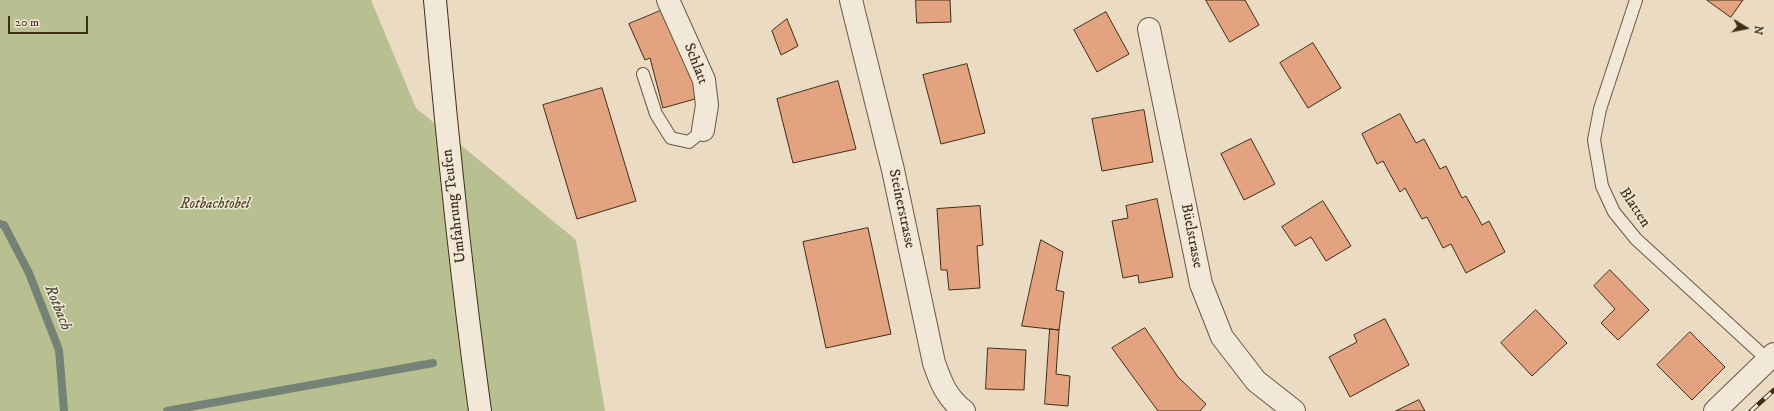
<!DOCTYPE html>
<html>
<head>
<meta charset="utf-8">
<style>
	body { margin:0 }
	#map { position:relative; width:1774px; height:411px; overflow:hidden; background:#eadbc2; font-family:"IM FELL DW Pica",serif }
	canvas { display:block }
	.north { position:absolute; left:1726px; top:8px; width:40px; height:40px; -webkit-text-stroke:3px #f1e8d7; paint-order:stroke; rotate:100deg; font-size:11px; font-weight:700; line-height:16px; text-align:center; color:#3e2e18 }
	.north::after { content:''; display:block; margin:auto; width:14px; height:18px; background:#3e2e18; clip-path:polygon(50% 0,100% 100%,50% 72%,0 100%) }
	.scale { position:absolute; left:8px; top:16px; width:80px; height:18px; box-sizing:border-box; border:2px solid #3e2e18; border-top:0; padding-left:5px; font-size:12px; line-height:14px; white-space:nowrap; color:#3e2e18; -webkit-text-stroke:3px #f1e8d7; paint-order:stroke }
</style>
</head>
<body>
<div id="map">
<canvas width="1774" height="411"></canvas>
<div class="north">N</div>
<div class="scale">20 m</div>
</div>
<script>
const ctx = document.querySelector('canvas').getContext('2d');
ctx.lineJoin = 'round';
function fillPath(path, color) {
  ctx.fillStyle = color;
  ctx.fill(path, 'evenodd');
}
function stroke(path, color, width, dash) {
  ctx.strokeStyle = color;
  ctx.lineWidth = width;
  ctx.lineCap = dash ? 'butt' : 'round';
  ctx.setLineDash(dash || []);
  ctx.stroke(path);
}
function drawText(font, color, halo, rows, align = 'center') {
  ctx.font = font + ' "IM FELL DW Pica",serif';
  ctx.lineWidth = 3;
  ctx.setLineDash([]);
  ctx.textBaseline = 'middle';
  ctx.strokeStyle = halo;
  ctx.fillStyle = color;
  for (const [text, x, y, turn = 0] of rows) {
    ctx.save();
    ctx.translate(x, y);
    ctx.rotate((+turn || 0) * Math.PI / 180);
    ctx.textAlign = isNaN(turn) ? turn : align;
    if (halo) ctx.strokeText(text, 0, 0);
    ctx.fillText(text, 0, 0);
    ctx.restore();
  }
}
fillPath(new Path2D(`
	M 0,0 L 371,0 L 416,108 L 576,240 L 605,411 L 0,411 Z`), '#b8c092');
stroke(new Path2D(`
	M 0,224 L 4,225 L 29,273 L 59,350 L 64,411
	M 167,411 L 433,363`), '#748376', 8);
const building = new Path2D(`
	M 916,0 L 950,0 L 951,22 L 917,23 Z
	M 1206,0 L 1245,0 L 1259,25 L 1230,42 Z
	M 1707,0 L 1743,0 L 1731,17 Z
	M 665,9 L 702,97 L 663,108 L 650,58 L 645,60 L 629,24 Z
	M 1106,12 L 1129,54 L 1097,72 L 1074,30 Z
	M 787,19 L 798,46 L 781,55 L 772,31 Z
	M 1313,43 L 1341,88 L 1308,108 L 1280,63 Z
	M 967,64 L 985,133 L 941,144 L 923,75 Z
	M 838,81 L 856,149 L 793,163 L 777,99 Z
	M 602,88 L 636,201 L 577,219 L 543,105 Z
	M 1144,110 L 1153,162 L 1102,171 L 1092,119 Z
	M 1400,114 L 1416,143 L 1424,139 L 1440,169 L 1446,166 L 1462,198 L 1466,196 L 1482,225 L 1489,221 L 1505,252 L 1466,273 L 1451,244 L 1443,248 L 1427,217 L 1422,219 L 1405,188 L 1400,192 L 1383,161 L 1377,164 L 1362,134 Z
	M 1251,139 L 1275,184 L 1244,200 L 1221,154 Z
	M 1157,199 L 1173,277 L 1139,283 L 1138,275 L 1123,278 L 1112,221 L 1128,218 L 1126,206 Z
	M 1323,201 L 1351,246 L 1326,261 L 1311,237 L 1295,246 L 1282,227 Z
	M 980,206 L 983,245 L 977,246 L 980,288 L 949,290 L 947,270 L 941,270 L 937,209 Z
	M 868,228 L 891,334 L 826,348 L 803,242 Z
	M 1041,240 L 1063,252 L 1056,290 L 1064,292 L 1059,330 L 1022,326 Z
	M 1610,270 L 1649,310 L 1618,340 L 1601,323 L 1615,309 L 1594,286 Z
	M 1536,310 L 1567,343 L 1532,376 L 1501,343 Z
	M 1385,319 L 1409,365 L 1350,397 L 1329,357 L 1357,342 L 1354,335 Z
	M 1145,328 L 1178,377 L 1206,404 L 1200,411 L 1158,411 L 1112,348 Z
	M 1050,329 L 1059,330 L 1056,374 L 1070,376 L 1068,406 L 1045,404 Z
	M 1690,332 L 1725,367 L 1692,400 L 1657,365 Z
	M 988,348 L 1026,350 L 1024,390 L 986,389 Z
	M 1419,400 L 1425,411 L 1396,411 Z`);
fillPath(building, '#e4a380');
stroke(building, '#3e2e18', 1);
const service = new Path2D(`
	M 1636,0 L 1600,109 L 1594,140 L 1602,186 L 1614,212 L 1636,239 L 1768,360
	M 643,74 L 656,114 L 671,138 L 689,142 L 703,130`);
const minor = new Path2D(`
	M 668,0 L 704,80 L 707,105 L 703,130
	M 1149,29 L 1201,284 L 1222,337 L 1256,381 L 1294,411`);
const tertiary = new Path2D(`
	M 851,0 L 893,170 L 934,363 C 941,383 947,398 964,411
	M 1715,411 L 1774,354`);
const secondary = new Path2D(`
	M 435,0 C 447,137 461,274 480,411`);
stroke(service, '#695942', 14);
stroke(minor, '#695942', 24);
stroke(tertiary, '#695942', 24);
stroke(secondary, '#3e2e18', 24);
stroke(service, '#f1e8d7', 12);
stroke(minor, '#f1e8d7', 22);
stroke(tertiary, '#f1e8d7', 22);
stroke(secondary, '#f1e8d7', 22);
const rail = new Path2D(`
	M 1751,411 L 1774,390`);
stroke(rail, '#3e2e18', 4.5);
stroke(rail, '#f1e8d7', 3, [9]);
drawText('15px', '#3e2e18', '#f1e8d7', [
	["Schlatt",695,64,69],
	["Umfahrung Teufen",455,206,-97],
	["Blatten",1634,208,56],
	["Steinerstrasse",901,209,78],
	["Büelstrasse",1191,236,79]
]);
drawText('italic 15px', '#564b30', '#f1e8d7', [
	["Rotbachtobel",215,205]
]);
drawText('italic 16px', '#54513f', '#f1e8d7', [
	["Rotbach",57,308,68]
]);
</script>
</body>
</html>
